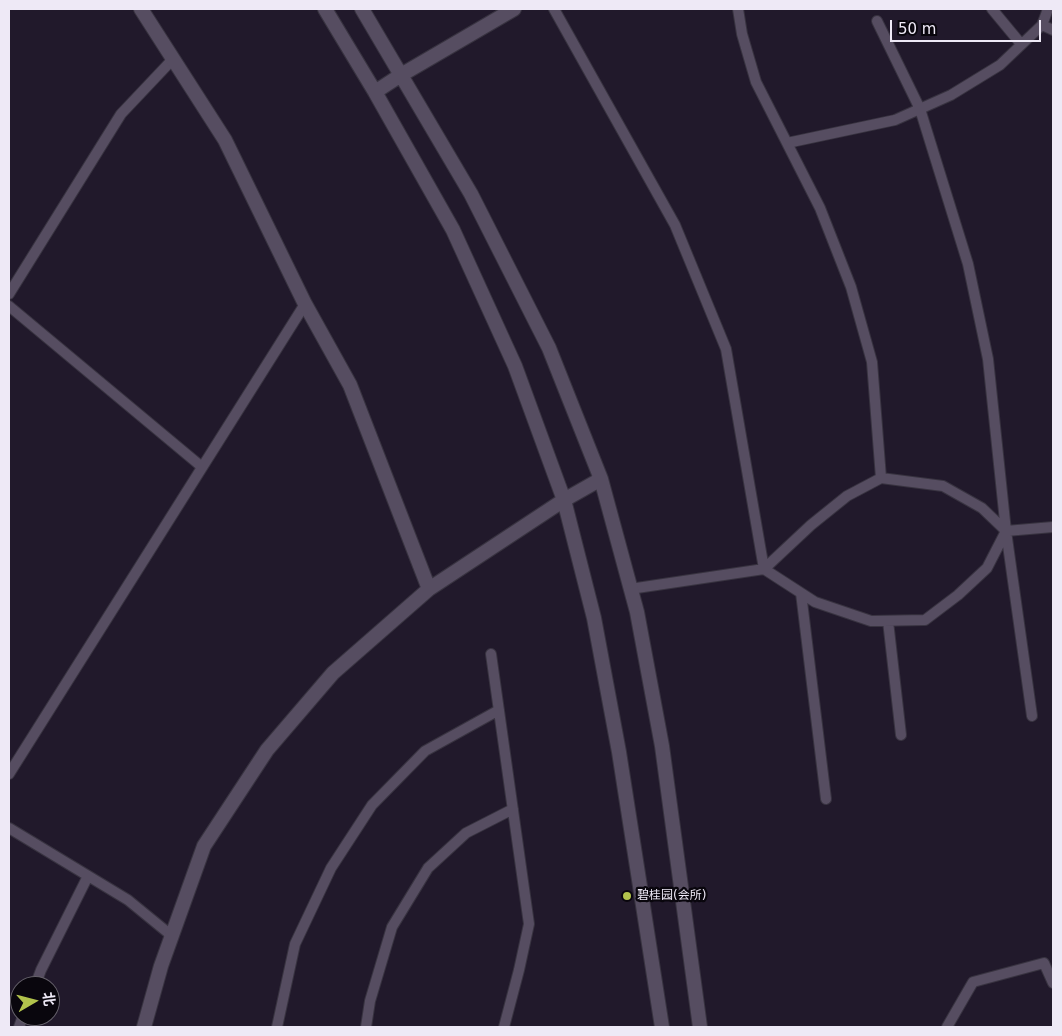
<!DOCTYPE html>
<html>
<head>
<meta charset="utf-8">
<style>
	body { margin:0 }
	#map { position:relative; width:1062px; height:1036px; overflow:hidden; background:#21192b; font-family:"DejaVu Sans","Noto Sans SC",sans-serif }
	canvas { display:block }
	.frame { position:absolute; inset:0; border:10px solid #eee9f6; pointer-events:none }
	.north { position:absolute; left:10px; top:976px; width:50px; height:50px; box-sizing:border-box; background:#09060d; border:1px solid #65616a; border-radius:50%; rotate:82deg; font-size:14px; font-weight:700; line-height:20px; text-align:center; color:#eee9f6 }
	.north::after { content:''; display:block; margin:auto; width:18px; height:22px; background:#b2c34c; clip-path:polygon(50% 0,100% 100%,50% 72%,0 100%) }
	.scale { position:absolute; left:890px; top:20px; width:151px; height:22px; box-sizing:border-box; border:2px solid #eee9f6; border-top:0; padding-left:6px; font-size:15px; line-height:18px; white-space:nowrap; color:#eee9f6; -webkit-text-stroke:4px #09060d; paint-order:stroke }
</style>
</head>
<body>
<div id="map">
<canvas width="1062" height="1036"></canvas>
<div class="frame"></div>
<div class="north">北</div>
<div class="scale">50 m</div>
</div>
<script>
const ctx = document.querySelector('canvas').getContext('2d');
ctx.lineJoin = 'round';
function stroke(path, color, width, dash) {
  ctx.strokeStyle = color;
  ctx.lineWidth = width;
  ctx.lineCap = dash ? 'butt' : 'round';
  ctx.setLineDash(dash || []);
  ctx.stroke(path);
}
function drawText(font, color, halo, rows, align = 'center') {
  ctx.font = font + ' "DejaVu Sans","Noto Sans SC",sans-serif';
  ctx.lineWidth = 4.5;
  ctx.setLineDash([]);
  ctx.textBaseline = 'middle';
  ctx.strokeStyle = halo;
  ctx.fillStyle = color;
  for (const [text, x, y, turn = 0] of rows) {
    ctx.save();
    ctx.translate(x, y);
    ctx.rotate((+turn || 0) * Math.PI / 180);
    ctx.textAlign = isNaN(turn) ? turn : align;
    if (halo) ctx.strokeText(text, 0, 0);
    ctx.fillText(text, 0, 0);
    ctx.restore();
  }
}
const service = new Path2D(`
	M 554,9 L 675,225 L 726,349 L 764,569 L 630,589
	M 738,9 L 742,34 L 756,82 L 820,208 L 851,287 L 872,362 L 881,478
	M 992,9 L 1021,44
	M 877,21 L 920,109 L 968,264 L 988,359 L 1006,531 L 1032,716
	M 1042,25 L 1053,30
	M 787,143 L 895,120 L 951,95 L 1000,65 L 1042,25 L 1048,9
	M 9,294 L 121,114 L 173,59
	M 9,306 L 202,467
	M 881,478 L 943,486 L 982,508 L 1006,531 L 987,568 L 958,595 L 925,620 L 871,621 L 815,602 L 764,569 L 811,525 L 847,496 Z
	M 1006,531 L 1053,527
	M 801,593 L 826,799
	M 888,621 L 901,735
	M 491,654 L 529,924 L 519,970 L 504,1027
	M 9,774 L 305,304
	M 9,828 L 128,900 L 172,936
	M 35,986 L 41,970 L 88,876
	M 19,1027 L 23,1016
	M 277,1027 L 295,944 L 331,868 L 372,805 L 425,751 L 499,710
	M 366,1027 L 370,1001 L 392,927 L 428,868 L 466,833 L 513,809
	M 947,1027 L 973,982 L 1044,963 L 1053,983`);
const minor = new Path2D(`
	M 141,9 L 225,140 L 305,304 L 350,385 L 429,589
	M 325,9 L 375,92 L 453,230 L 515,366 L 564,500 L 594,618 L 619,752 L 662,1027
	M 362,9 L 471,194 L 549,348 L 601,479 L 637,612 L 662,746 L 700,1027
	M 375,92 L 401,75 L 514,9
	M 144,1027 L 161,966 L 204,846 L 267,750 L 333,673 L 429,589 L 564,500 L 601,479`);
stroke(service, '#383340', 12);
stroke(minor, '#383340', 16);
stroke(service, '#564d61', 10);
stroke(minor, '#564d61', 14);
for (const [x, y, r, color] of [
	[627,896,5,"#b2c34c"]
]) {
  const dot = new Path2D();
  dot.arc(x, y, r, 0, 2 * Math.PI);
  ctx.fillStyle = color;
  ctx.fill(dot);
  stroke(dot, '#09060d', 2);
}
drawText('12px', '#eee9f6', '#09060d', [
	["碧桂园(会所)",637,896]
], 'left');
</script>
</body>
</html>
